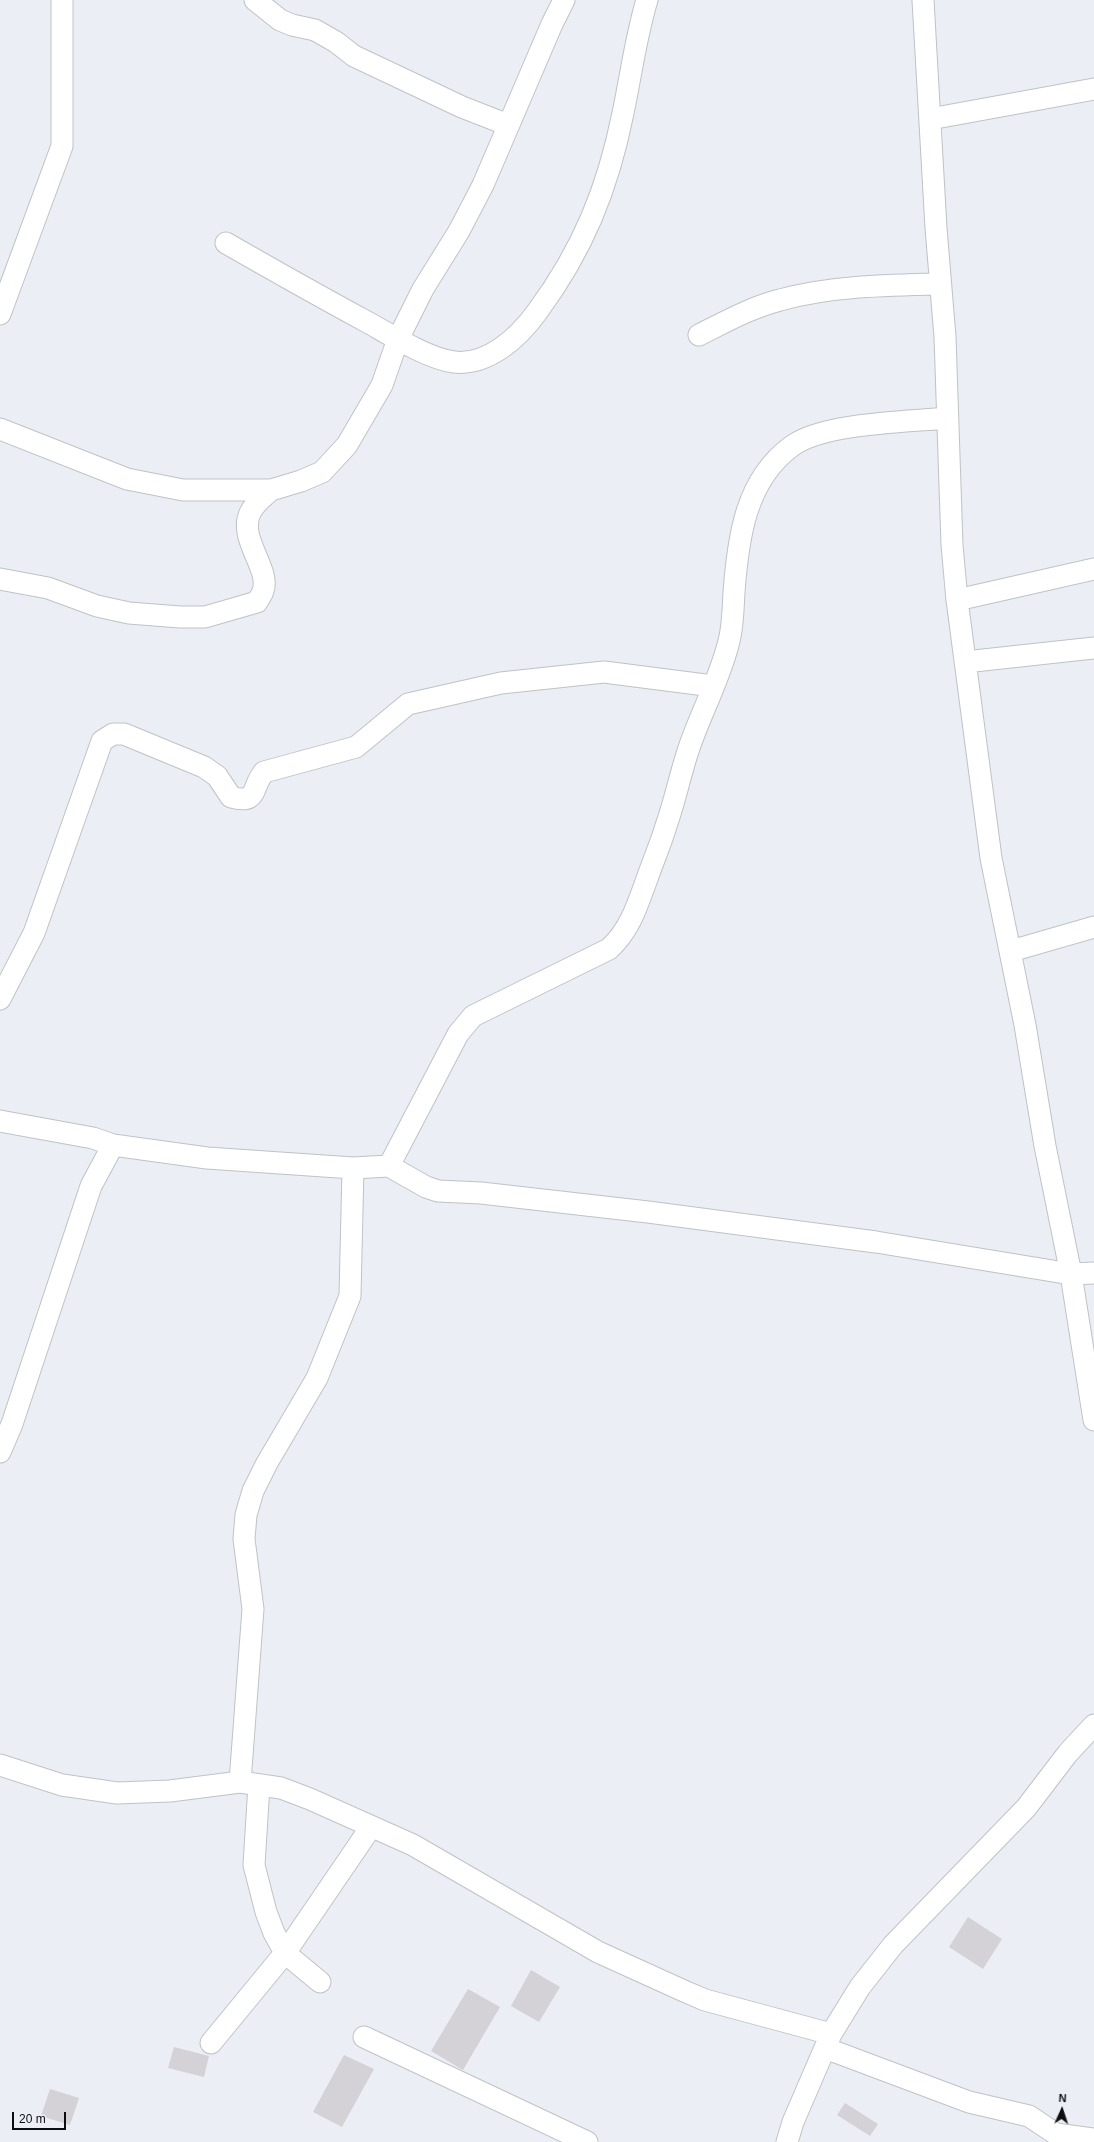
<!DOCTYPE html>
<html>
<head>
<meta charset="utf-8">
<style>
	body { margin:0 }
	#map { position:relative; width:1094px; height:2142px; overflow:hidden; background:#ebeef4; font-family:Helvetica,sans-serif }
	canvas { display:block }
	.north { position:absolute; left:1042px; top:2090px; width:40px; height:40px; -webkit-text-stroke:3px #ebeef4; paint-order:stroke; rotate:3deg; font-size:11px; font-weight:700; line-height:16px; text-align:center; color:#0c0d0e }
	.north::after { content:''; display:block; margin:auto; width:14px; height:18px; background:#0c0d0e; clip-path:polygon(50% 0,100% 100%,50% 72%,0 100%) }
	.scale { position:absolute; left:12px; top:2112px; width:54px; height:18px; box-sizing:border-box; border:2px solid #0c0d0e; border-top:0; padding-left:5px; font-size:12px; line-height:14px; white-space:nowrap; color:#0c0d0e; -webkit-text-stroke:3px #ebeef4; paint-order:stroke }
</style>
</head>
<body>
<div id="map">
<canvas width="1094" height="2142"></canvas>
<div class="north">N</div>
<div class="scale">20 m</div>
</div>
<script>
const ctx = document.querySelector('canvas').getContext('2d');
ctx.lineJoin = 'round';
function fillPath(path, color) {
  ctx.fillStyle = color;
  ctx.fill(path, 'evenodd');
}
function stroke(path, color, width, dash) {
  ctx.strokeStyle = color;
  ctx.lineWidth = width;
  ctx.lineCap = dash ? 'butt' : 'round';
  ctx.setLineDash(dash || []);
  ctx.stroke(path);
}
fillPath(new Path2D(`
	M 968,1917 L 1002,1939 L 983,1969 L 949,1947 Z
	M 531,1970 L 560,1987 L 539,2022 L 511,2006 Z
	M 468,1989 L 500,2007 L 463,2070 L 431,2051 Z
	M 174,2047 L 209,2056 L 204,2077 L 168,2068 Z
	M 344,2055 L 374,2069 L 342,2127 L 313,2112 Z
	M 50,2089 L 79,2098 L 70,2125 L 41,2116 Z
	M 845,2103 L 878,2124 L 870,2136 L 837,2115 Z`), '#d4d1d7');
const minor = new Path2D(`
	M 255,0 L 280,20 L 292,25 L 315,30 L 336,42 L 354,56 L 462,107 L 508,125
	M 923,0 L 936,228 L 945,337 L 952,545 L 957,600 L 991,858 L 1025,1025 L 1045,1146 L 1071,1274 L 1094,1420
	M 930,119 L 1094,89
	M 226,243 C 273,270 321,297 369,323 C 392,336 429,359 454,362 C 488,366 519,337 537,312 C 583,250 608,188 623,113 C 631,75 636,36 647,0
	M 0,314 L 62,146 L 62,0
	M 699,335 C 725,322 752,307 780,300 C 831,286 887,285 940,284
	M 0,429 L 127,479 L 183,490 L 271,490 L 301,481 L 322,472 L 347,445 L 382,385 L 398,339 L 423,289 L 459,231 L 483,185 L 552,24 L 564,0
	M 0,579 L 48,588 L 97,606 L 129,613 L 180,617 L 205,617 L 257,602 C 259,598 262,595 263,591 C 271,569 238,539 250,513 C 254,504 264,496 271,490
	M 957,600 L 1094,569
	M 965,662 L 1094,648
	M 1011,951 L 1094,927
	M 0,999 L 34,933 L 102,741 L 113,734 L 124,734 L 204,767 L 217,776 L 231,797 C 259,805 251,787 264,772 L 356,747 L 408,704 L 501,683 L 604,672 L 713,686
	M 0,1121 L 93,1138 L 113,1145 L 207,1158 L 353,1168 L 389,1166 L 426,1187 L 438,1191 L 481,1193 L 648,1212 L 876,1242 L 1071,1274 L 1094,1273
	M 389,1166 L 458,1034 L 473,1016 L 609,949 C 631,929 638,903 648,876 C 654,859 661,843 666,826 C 675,801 680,775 688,751 C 700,714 720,679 729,641 C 733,626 733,608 734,592 C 738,539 745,480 792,446 C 823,423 907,422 947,418
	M 0,1452 L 12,1424 L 91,1186 L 113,1145
	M 0,1765 L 62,1785 L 117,1793 L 170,1791 L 240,1782 L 281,1788 L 310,1799 L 413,1845 L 598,1952 L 684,1991 L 705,2000 L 831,2034
	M 240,1782 L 253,1609 L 244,1539 L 246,1515 L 253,1491 L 267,1463 L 317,1378 L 350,1296 L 353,1168
	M 259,1785 L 254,1865 L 266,1912 L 274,1933 L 285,1953 L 320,1982
	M 364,2037 L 587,2142
	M 211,2043 L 285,1953 L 371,1827
	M 825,2048 L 969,2102 L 1029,2116 L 1056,2134 L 1094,2139
	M 787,2142 L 793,2122 L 831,2034 L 860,1987 L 893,1945 L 1026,1808 L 1068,1753 L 1094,1725`);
stroke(minor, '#bfc2c7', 23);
stroke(minor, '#fff', 21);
</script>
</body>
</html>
